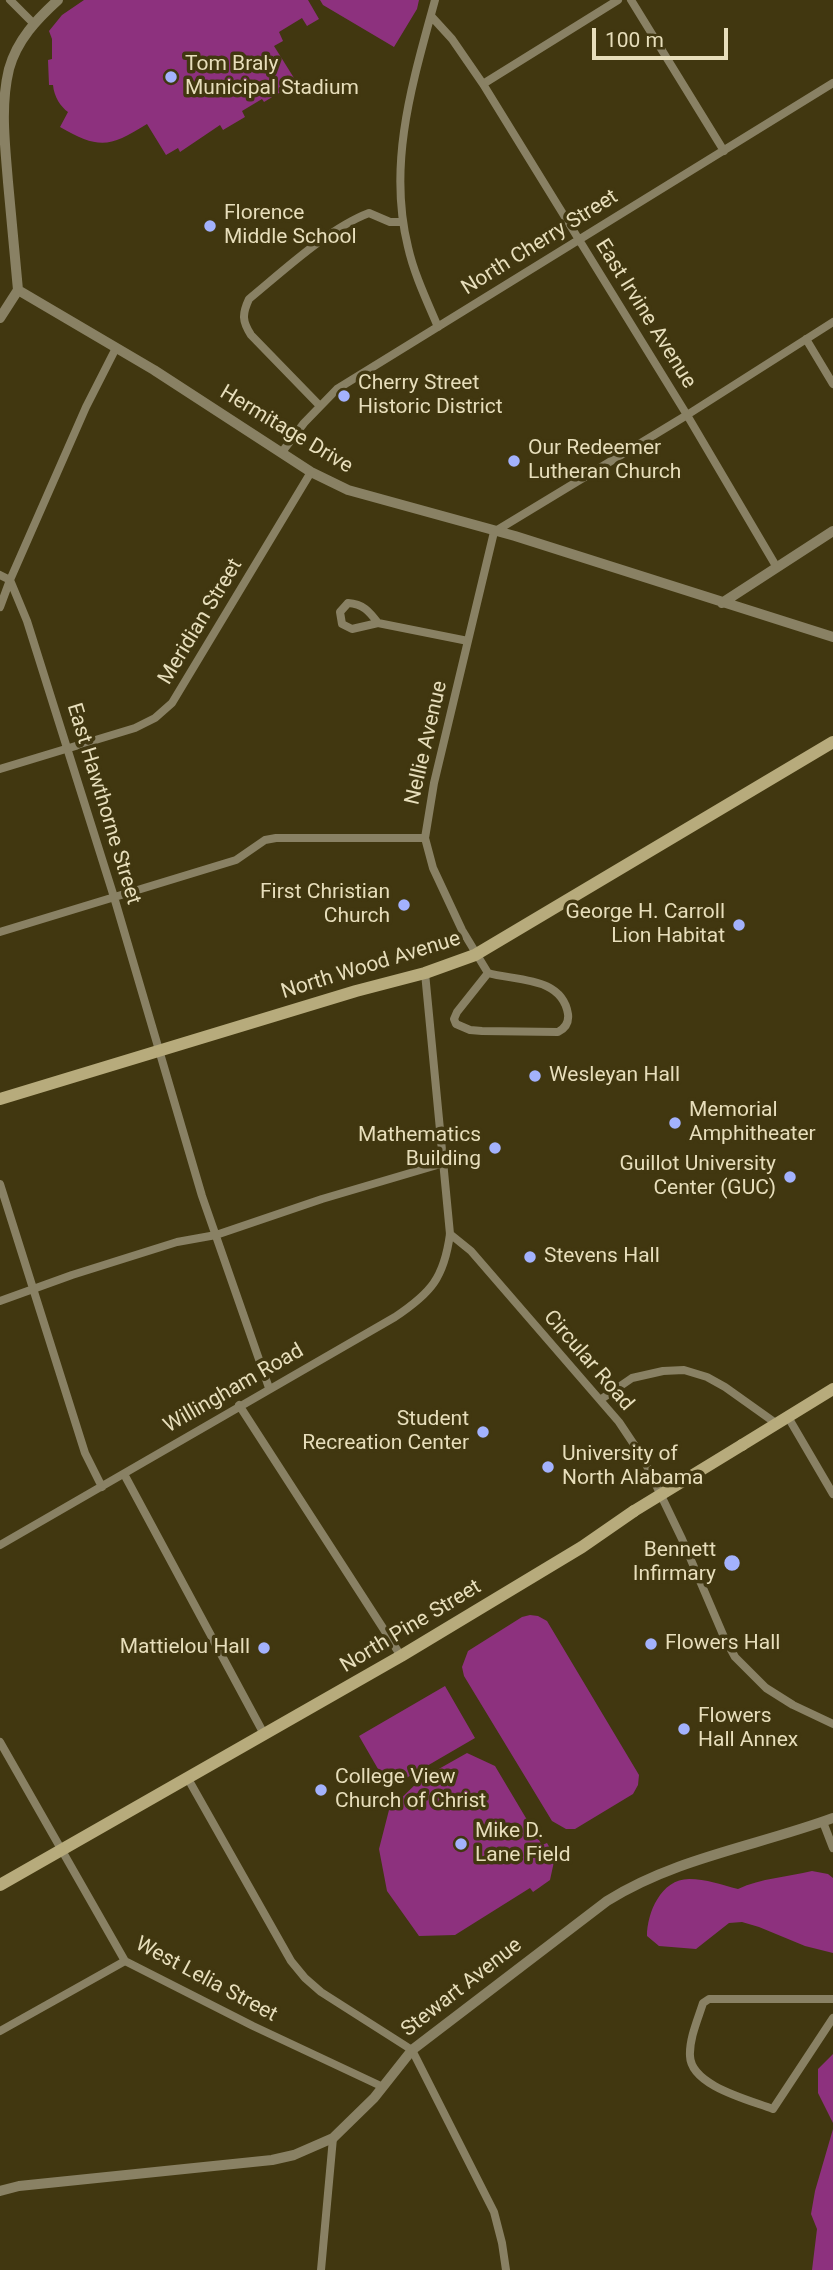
<!DOCTYPE html>
<html>
<head>
<meta charset="utf-8">
<style>
	body { margin:0 }
	#map { position:relative; width:833px; height:2270px; overflow:hidden; background:#413710; font-family:Roboto,sans-serif }
	canvas { display:block }
	.scale { position:absolute; left:592px; top:28px; width:136px; height:32px; box-sizing:border-box; border:4px solid #e7debb; border-top:0; padding-left:9px; font-size:21px; line-height:24px; white-space:nowrap; color:#e7debb; -webkit-text-stroke:5px #413710; paint-order:stroke }
</style>
</head>
<body>
<div id="map">
<canvas width="833" height="2270"></canvas>
<div class="scale">100 m</div>
</div>
<script>
const ctx = document.querySelector('canvas').getContext('2d');
ctx.lineJoin = 'round';
function fillPath(path, color) {
  ctx.fillStyle = color;
  ctx.fill(path, 'evenodd');
}
function stroke(path, color, width, dash) {
  ctx.strokeStyle = color;
  ctx.lineWidth = width;
  ctx.lineCap = dash ? 'butt' : 'round';
  ctx.setLineDash(dash || []);
  ctx.stroke(path);
}
function drawText(font, color, halo, rows, align = 'center') {
  ctx.font = font + ' Roboto,sans-serif';
  ctx.lineWidth = 7;
  ctx.setLineDash([]);
  ctx.textBaseline = 'middle';
  ctx.strokeStyle = halo;
  ctx.fillStyle = color;
  for (const [text, x, y, turn = 0] of rows) {
    ctx.save();
    ctx.translate(x, y);
    ctx.rotate((+turn || 0) * Math.PI / 180);
    ctx.textAlign = isNaN(turn) ? turn : align;
    if (halo) ctx.strokeText(text, 0, 0);
    ctx.fillText(text, 0, 0);
    ctx.restore();
  }
}
fillPath(new Path2D(`
	M 84,0 L 308,0 L 319,19 L 307,26 L 302,18 L 279,32 L 283,41 L 274,46 L 294,78 L 281,86 L 284,90 L 264,102 L 262,99 L 242,111 L 245,117 L 223,130 L 220,125 L 180,152 L 178,148 L 166,155 L 147,124 C 110,147 100,150 60,127 L 68,112 C 61,107 54,97 53,85 L 49,85 L 48,60 L 52,59 L 52,39 L 49,31 L 62,15 Z
	M 320,0 L 419,0 L 417,9 L 394,47 L 323,5 Z
	M 530,1615 L 538,1616 L 547,1621 L 639,1775 L 638,1785 L 633,1794 L 575,1829 L 566,1829 L 552,1821 L 464,1676 L 462,1667 L 468,1651 L 522,1617 Z
	M 445,1686 L 475,1738 L 389,1788 L 359,1736 Z
	M 467,1753 L 495,1766 L 542,1845 L 547,1843 L 555,1857 L 550,1880 L 533,1892 L 530,1888 L 455,1935 L 419,1936 L 387,1891 L 379,1849 L 389,1810 L 421,1779 Z
	M 812,1871 L 828,1874 L 833,1878 L 833,1953 L 805,1946 L 759,1927 L 742,1922 L 729,1923 L 696,1949 L 659,1946 L 647,1936 C 647,1913 661,1879 689,1879 C 706,1879 722,1885 738,1889 C 761,1878 788,1877 812,1871 Z
	M 833,2054 L 833,2123 L 818,2093 L 818,2069 Z
	M 833,2129 L 833,2270 L 812,2270 L 817,2229 L 811,2214 L 815,2191 Z`), '#8d317e');
stroke(new Path2D(`
	M 10,0 L 33,23
	M 435,0 C 413,81 387,163 408,247 C 414,274 427,301 438,327
	M 631,0 L 724,151
	M 431,16 L 452,39 L 483,84 L 687,415 L 776,566
	M 483,84 L 618,0
	M 806,339 L 833,384
	M 320,406 L 251,335 C 242,321 242,314 249,299 C 282,272 329,228 369,213 L 390,222 L 403,222
	M 282,452 L 304,423 L 337,389 L 833,83
	M 0,575 L 10,580 L 27,621 L 114,897 L 202,1196 L 269,1388
	M 348,603 C 363,604 369,611 378,623 L 352,629 L 342,624 L 340,612 Z
	M 0,607 L 10,580 L 86,407 L 116,348
	M 378,623 L 468,641
	M 0,769 L 135,728 L 155,718 L 172,703 L 311,472
	M 0,932 L 236,860 L 265,840 L 276,838 L 425,838
	M 488,973 L 462,930 L 433,868 L 425,838 L 434,783 L 494,532 L 687,415 L 833,322
	M 488,973 C 515,981 562,976 568,1014 C 569,1022 566,1028 558,1032 L 482,1031 L 470,1030 L 456,1024 L 454,1019 L 457,1012 Z
	M 0,1184 L 85,1453 L 102,1487
	M 450,1234 L 471,1251 L 619,1422 L 643,1458 L 682,1539 L 724,1637 L 735,1657 L 766,1688 L 793,1705 L 833,1724
	M 0,1301 L 72,1275 L 177,1242 L 216,1235 L 322,1199 L 444,1163
	M 600,1400 L 632,1378 L 663,1371 L 684,1370 L 707,1377 L 725,1387 L 777,1424
	M 239,1405 L 401,1656
	M 788,1417 L 833,1494
	M 124,1474 L 264,1734
	M 0,1545 L 395,1317 C 431,1293 444,1278 450,1234 L 425,973
	M 0,1742 L 125,1961 L 253,2026 L 383,2087
	M 187,1777 L 291,1961 L 305,1978 L 321,1992 L 412,2050 L 494,2212 L 502,2243 L 506,2270
	M 823,1822 L 833,1848
	M 833,1999 L 709,1999 L 703,2003 C 698,2019 689,2039 690,2056 C 691,2086 750,2100 773,2109 L 833,2018
	M 0,2031 L 125,1961
	M 321,2270 L 333,2138`), '#898164', 8);
stroke(new Path2D(`
	M 18,290 L 154,370 L 311,472 L 348,490 L 515,536 L 833,637
	M 18,290 C 15,254 11,218 8,182 C 5,144 0,106 9,69 C 17,40 37,19 58,0
	M 0,318 L 18,290
	M 722,603 L 833,531
	M 0,2191 L 19,2186 L 272,2160 L 294,2155 L 333,2138 L 374,2098 L 412,2050 L 607,1901 C 675,1858 757,1846 833,1818`), '#898164', 10);
stroke(new Path2D(`
	M 0,1099 L 356,991 L 425,973 L 475,955 L 833,742
	M 742,1445 L 833,1389
	M 0,1885 L 401,1656 L 582,1547 L 634,1511`), '#b7ab7c', 12);
stroke(new Path2D(`
	M 634,1511 L 742,1445`), '#b7ab7c', 12);
for (const [x, y, r, color] of [
	[171,77,7,"#a3b2fd"],
	[210,226,7,"#a3b2fd"],
	[344,396,7,"#a3b2fd"],
	[514,461,7,"#a3b2fd"],
	[404,905,7,"#a3b2fd"],
	[739,925,7,"#a3b2fd"],
	[535,1076,7,"#a3b2fd"],
	[675,1123,7,"#a3b2fd"],
	[495,1148,7,"#a3b2fd"],
	[790,1177,7,"#a3b2fd"],
	[530,1257,7,"#a3b2fd"],
	[483,1432,7,"#a3b2fd"],
	[548,1467,7,"#a3b2fd"],
	[732,1563,9,"#a3b2fd"],
	[651,1644,7,"#a3b2fd"],
	[264,1648,7,"#a3b2fd"],
	[684,1729,7,"#a3b2fd"],
	[321,1790,7,"#a3b2fd"],
	[461,1844,7,"#a3b2fd"]
]) {
  const dot = new Path2D();
  dot.arc(x, y, r, 0, 2 * Math.PI);
  ctx.fillStyle = color;
  ctx.fill(dot);
  stroke(dot, '#413710', 2.5);
}
drawText('21px', '#e7debb', '#413710', [
	["Tom Braly",185,65],
	["Municipal Stadium",185,89],
	["Florence",224,214],
	["Middle School",224,238],
	["Cherry Street",358,384],
	["Historic District",358,408],
	["Our Redeemer",528,449],
	["Lutheran Church",528,473],
	["First Christian",390,893,"right"],
	["Church",390,917,"right"],
	["George H. Carroll",725,913,"right"],
	["Lion Habitat",725,937,"right"],
	["Wesleyan Hall",549,1076],
	["Memorial",689,1111],
	["Amphitheater",689,1135],
	["Mathematics",481,1136,"right"],
	["Building",481,1160,"right"],
	["Guillot University",776,1165,"right"],
	["Center (GUC)",776,1189,"right"],
	["Stevens Hall",544,1257],
	["Student",469,1420,"right"],
	["Recreation Center",469,1444,"right"],
	["University of",562,1455],
	["North Alabama",562,1479],
	["Bennett",716,1551,"right"],
	["Infirmary",716,1575,"right"],
	["Flowers Hall",665,1644],
	["Mattielou Hall",250,1648,"right"],
	["Flowers",698,1717],
	["Hall Annex",698,1741],
	["College View",335,1778],
	["Church of Christ",335,1802],
	["Mike D.",475,1832],
	["Lane Field",475,1856]
], 'left');
drawText('21px', '#e7debb', '#413710', [
	["North Cherry Street",540,243,-32],
	["East Irvine Avenue",645,314,58],
	["Hermitage Drive",286,430,31],
	["Meridian Street",201,622,-59],
	["Nellie Avenue",427,743,-77],
	["East Hawthorne Street",103,804,73],
	["North Wood Avenue",371,966,-17],
	["Circular Road",588,1361,49],
	["Willingham Road",234,1389,-30],
	["North Pine Street",411,1627,-31],
	["West Lelia Street",206,1980,28],
	["Stewart Avenue",462,1988,-38]
]);
</script>
</body>
</html>
